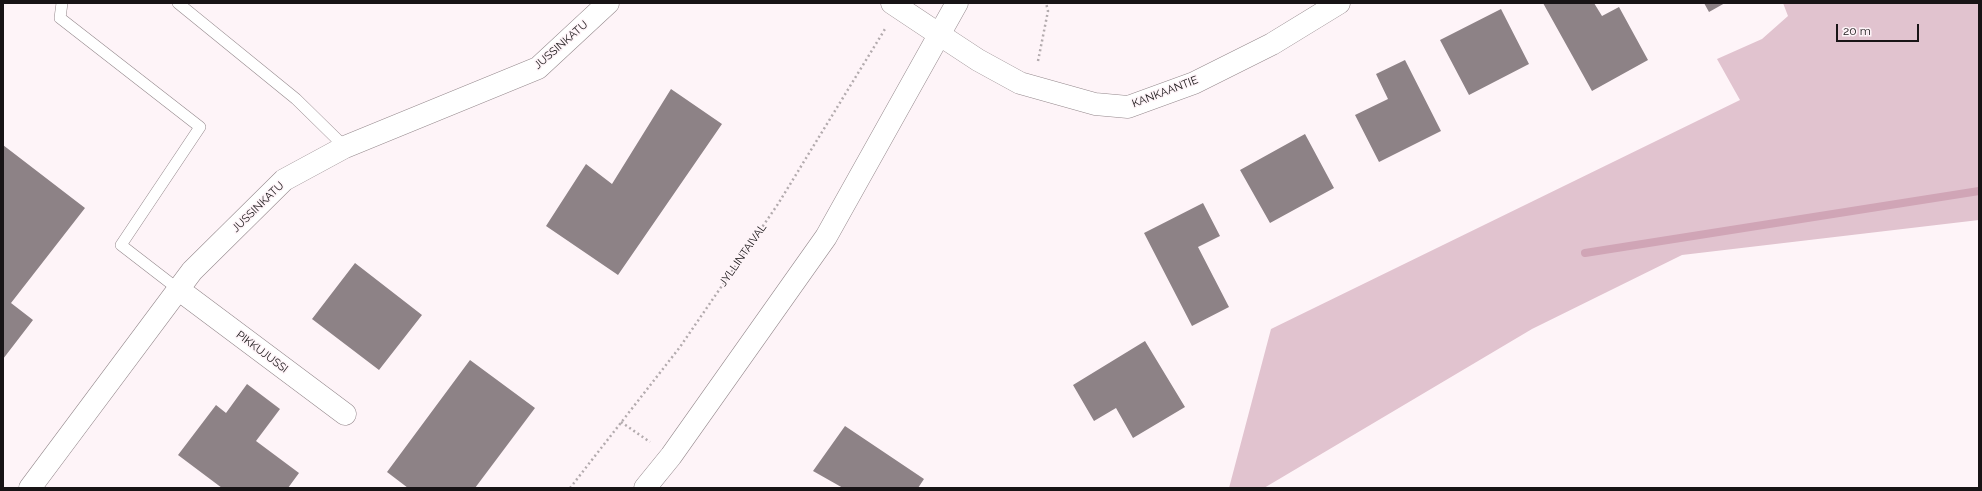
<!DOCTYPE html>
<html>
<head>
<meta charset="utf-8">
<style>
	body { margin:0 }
	#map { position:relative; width:1982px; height:491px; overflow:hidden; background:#fef4f8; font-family:Raleway,sans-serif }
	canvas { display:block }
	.frame { position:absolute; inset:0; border:4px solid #181416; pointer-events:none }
	.scale { position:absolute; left:1836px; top:24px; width:83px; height:18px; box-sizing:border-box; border:2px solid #181416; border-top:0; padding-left:5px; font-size:12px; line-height:14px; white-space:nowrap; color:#181416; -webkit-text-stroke:3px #fef4f8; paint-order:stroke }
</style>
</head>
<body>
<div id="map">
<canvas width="1982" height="491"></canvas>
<div class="frame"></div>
<div class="scale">20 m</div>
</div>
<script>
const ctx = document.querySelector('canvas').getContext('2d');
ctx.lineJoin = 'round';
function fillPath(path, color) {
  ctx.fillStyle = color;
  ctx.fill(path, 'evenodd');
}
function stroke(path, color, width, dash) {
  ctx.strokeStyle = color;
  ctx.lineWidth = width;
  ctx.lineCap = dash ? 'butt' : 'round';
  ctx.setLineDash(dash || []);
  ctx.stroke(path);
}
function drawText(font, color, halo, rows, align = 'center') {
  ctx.font = font + ' Raleway,sans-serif';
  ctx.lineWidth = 3;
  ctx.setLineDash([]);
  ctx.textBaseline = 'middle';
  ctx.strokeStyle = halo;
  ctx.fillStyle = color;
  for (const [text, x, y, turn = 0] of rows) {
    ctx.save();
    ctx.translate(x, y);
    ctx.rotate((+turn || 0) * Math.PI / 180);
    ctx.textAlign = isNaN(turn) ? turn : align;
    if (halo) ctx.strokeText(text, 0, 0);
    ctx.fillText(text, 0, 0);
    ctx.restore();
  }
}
fillPath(new Path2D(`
	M 1783,3 L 1979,3 L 1979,220 L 1682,255 L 1532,329 L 1264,488 L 1229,488 L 1271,329 L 1740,100 L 1717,59 L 1762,39 L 1788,16 Z`), '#e1c3cf');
stroke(new Path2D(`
	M 1585,253 L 1979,191`), '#d0a5b6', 8);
fillPath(new Path2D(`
	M 1543,3 L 1594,3 L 1602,16 L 1619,7 L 1648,60 L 1592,91 Z
	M 1704,3 L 1725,3 L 1709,12 Z
	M 1501,9 L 1529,64 L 1469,95 L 1440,40 Z
	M 1405,60 L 1441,131 L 1379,162 L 1355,115 L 1388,99 L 1376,74 Z
	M 671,89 L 722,124 L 618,275 L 546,226 L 586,164 L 612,184 Z
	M 1305,134 L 1334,188 L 1270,223 L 1240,170 Z
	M 3,145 L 85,208 L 11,303 L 33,320 L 3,359 Z
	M 1203,203 L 1220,236 L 1198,247 L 1229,307 L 1192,326 L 1144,233 Z
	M 355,263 L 422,315 L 379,370 L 312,319 Z
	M 1145,341 L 1185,407 L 1133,438 L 1116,408 L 1094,421 L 1073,385 Z
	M 470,360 L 535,408 L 475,488 L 408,488 L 387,472 Z
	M 247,384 L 280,409 L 256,441 L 299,473 L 288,488 L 222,488 L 178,455 L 216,405 L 226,413 Z
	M 845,426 L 924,479 L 918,488 L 843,488 L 813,471 Z`), '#8d8286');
const service = new Path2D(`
	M 62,3 L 60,18 L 200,127 L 121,245 L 178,289
	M 178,3 L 296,99 L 345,147`);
const minor = new Path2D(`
	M 940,35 L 978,60 L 1020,83 L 1095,104 L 1128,107 L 1194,83 L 1272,44 L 1339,3
	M 178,289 L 345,414
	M 30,488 L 192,271 L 284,180 L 345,147 L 538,68 L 608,3`);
const tertiary = new Path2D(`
	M 892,3 L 940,35
	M 645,488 L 671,456 L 826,237 L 957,3`);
stroke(service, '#94888c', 12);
stroke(minor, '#94888c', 23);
stroke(tertiary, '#94888c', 23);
stroke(new Path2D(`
	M 1038,61 L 1048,11 L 1046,3
	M 621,422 L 650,442
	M 570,488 L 680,347 L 778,204 L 885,29`), '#b3abae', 2.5, [2, 3]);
stroke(service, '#fff', 11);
stroke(minor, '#fff', 22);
stroke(tertiary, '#fff', 22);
drawText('11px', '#181416', '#fef4f8', [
	["JUSSINKATU",561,45,-41],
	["KANKAANTIE",1165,92,-21],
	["JUSSINKATU",258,207,-44],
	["JYLLINTAIVAL",743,255,-55],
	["PIKKUJUSSI",262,352,37]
]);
</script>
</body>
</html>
